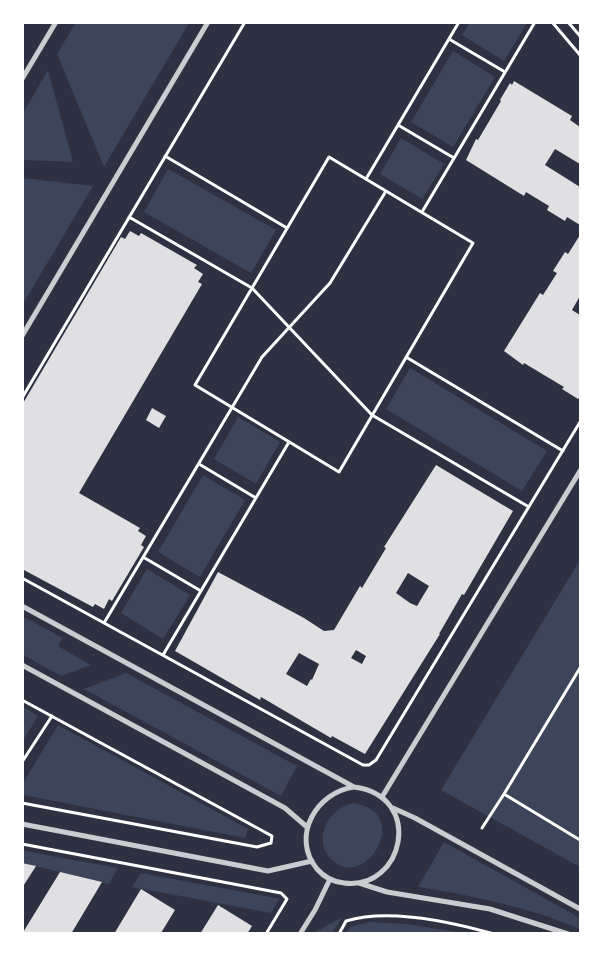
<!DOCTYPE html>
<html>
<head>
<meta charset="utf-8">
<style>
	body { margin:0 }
	#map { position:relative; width:603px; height:956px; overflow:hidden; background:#2d3142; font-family:"Libre Baskerville",serif }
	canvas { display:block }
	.frame { position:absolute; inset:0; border:24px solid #fff; pointer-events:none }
</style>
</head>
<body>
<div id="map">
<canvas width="603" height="956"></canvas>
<div class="frame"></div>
</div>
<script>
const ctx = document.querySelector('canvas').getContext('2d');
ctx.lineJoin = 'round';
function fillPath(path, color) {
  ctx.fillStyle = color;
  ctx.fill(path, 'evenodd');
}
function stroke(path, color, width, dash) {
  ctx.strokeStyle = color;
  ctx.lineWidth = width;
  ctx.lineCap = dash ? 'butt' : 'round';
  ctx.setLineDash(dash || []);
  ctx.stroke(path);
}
fillPath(new Path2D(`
	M 76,22 L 189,23 L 104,167 L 57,54 Z
	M 470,22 L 527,22 L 527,23 L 504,61 L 462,35 Z
	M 453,51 L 495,77 L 453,147 L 411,122 Z
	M 48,70 L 73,162 L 23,160 L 23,113 Z
	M 401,138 L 444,164 L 422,199 L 380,174 Z
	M 168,169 L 276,230 L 251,273 L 144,212 Z
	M 23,178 L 93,186 L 23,304 L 22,178 Z
	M 410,368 L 547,451 L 522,491 L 386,409 Z
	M 238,417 L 280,442 L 256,484 L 214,459 Z
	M 203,475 L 245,500 L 200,577 L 158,552 Z
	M 580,560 L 580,867 L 441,790 Z
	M 147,569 L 190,595 L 163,639 L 121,613 Z
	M 22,616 L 63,638 L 58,646 L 91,665 L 61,676 L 23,655 Z
	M 126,673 L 297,766 L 281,796 L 84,689 Z
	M 23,707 L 38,716 L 23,741 Z
	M 58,725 L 248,829 L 245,838 L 23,795 L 23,783 Z
	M 354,803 C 416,814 362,895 330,858 C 312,837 330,807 354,803 Z
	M 444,842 L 580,918 L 580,929 C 529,907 473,896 418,887 Z
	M 23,850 L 35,853 L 118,868 L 109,884 L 23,863 Z
	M 141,873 L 276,898 L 280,898 L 271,913 L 132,887 Z
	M 342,917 L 332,933 L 314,933 Z
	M 369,922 L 406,924 L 465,933 L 346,933 L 350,927 Z`), '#3c4559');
fillPath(new Path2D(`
	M 514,81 L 572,116 L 570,120 L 580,127 L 580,164 L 555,149 L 545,165 L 580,187 L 580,225 L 567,217 L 565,221 L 547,210 L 549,206 L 526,192 L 524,196 L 466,160 L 476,139 L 478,140 L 501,101 L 500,100 L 510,83 L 512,85 Z
	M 130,231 L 139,236 L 141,233 L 197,265 L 194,268 L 203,274 L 198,282 L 202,284 L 79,493 L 140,528 L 138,531 L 146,536 L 141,545 L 144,547 L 112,601 L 109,599 L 104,609 L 95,604 L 93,607 L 22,569 L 22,405 L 121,237 L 125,239 Z
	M 580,235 L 580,296 L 572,310 L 580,315 L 580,397 L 578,399 L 562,389 L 564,387 L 524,363 L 523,365 L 504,351 L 540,293 L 543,295 L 557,273 L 553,271 L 565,252 L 568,254 Z
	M 152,408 L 166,416 L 159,428 L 146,420 Z
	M 436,465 L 513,511 L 464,595 L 462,594 L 439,634 L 440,634 L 365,754 L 332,736 L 331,738 L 261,697 L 260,700 L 175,651 L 218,572 L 304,618 L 324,631 L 334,630 L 360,586 L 362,588 L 386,548 L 384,547 ZM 408,573 L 429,586 L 417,606 L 410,603 L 396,593 ZM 356,650 L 366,656 L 362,664 L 351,658 ZM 299,653 L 319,664 L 312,680 L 311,679 L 307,686 L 286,674 Z
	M 22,863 L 36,866 L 22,888 Z
	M 60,872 L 102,882 L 71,934 L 22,934 Z
	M 141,889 L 175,910 L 161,933 L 114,934 Z
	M 218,905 L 252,926 L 247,934 L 200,934 Z`), '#e0e0e3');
stroke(new Path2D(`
	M 552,22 L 580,55
	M 568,22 L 580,36
	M 449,39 L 505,72
	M 398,125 L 454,158
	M 165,156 L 287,228
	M 329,157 L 473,243 L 339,472 L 195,385 Z
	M 366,179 L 459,22
	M 422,212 L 535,22
	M 129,217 L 252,288 L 372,415 L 529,507
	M 406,357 L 563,451
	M 22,398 L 245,22
	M 199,464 L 256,498
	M 143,557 L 201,591
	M 22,578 L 363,765 L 369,765 L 376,760 L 580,422
	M 104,623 L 262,357 L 330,283 L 386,191
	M 163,655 L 289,442
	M 580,668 L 504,794 L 580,840
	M 22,700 L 272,836 L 271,843 L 257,847 L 22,803
	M 22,762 L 52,716
	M 482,828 L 504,794
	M 22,844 L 281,893 L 287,899 L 266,934
	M 339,934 L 346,921 C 388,908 452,922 494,934`), '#fff', 3);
stroke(new Path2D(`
	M 22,79 L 56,22
	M 22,336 L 208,22
	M 22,606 L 354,787
	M 22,665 L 285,808 L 307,827
	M 354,787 C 425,796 404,891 344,883 C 333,882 324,877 317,869 C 290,836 317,792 354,787 Z
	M 382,797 L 580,471
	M 393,808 L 415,818 L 580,909
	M 22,824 L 268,871 L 312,861
	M 359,883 L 387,892 L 490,909 L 568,934
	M 300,934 L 315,910 L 330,879`), '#caccd0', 5);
</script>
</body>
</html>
